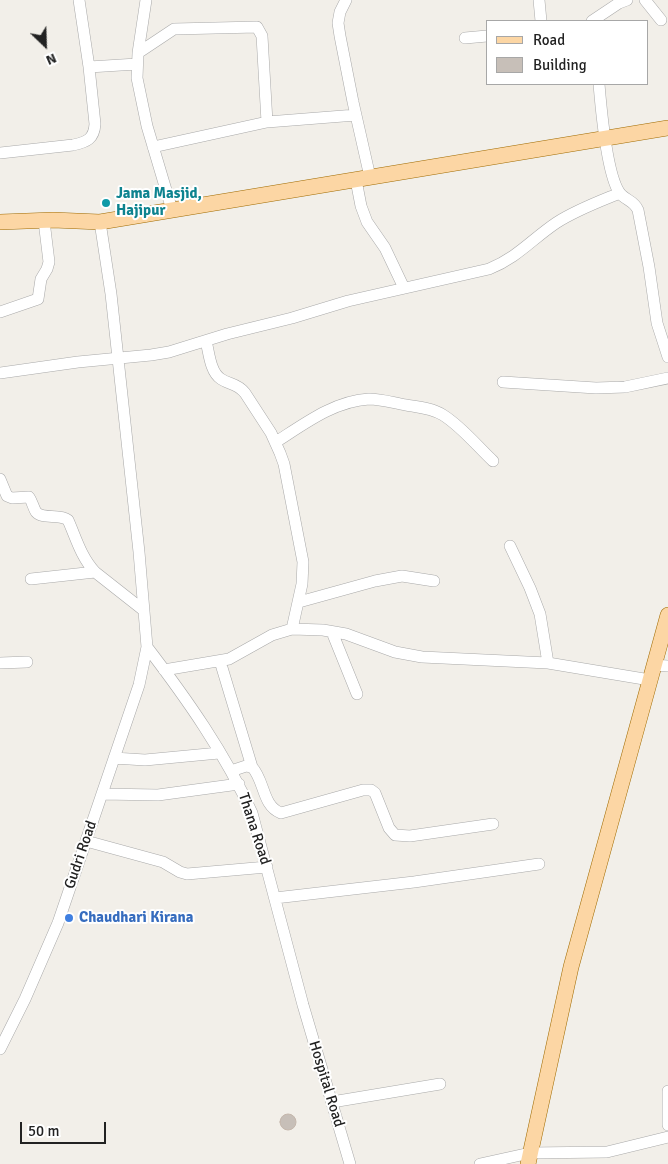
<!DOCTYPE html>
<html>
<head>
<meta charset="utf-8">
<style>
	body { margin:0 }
	#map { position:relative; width:668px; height:1164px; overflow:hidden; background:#f2efe9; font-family:Signika,sans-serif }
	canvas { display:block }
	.legend { position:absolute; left:486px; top:20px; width:162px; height:65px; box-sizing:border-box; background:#fff; border:1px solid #a7a7a7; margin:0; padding:6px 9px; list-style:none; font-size:15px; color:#222 }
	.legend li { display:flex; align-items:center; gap:10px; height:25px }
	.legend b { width:25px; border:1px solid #a7a7a7 }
	.north { position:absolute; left:20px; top:20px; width:50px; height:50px; -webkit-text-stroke:4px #fff; paint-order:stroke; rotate:156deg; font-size:14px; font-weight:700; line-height:20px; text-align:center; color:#222 }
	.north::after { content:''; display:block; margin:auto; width:18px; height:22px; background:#222; clip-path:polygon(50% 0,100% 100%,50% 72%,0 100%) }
	.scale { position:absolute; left:20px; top:1122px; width:86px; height:22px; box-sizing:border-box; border:2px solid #222; border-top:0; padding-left:6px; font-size:15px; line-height:18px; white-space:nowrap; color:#222; -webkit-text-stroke:4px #fff; paint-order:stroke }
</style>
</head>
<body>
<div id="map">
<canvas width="668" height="1164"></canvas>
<ul class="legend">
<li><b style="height:6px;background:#fcd6a4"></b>Road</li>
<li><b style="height:14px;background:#c7bfb8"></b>Building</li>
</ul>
<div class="north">N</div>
<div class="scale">50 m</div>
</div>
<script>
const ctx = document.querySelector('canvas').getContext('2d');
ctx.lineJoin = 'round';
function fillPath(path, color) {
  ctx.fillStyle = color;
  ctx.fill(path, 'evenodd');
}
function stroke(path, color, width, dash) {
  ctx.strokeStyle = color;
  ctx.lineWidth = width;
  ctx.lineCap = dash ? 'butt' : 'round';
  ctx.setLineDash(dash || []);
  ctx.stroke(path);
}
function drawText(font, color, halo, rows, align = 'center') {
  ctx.font = font + ' Signika,sans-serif';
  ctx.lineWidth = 4;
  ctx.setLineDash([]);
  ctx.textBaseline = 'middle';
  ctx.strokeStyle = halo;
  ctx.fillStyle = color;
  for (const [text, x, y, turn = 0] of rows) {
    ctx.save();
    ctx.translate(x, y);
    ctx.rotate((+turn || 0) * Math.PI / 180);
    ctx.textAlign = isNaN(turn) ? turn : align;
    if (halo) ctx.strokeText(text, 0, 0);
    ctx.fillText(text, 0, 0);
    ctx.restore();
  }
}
const building = new Path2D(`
	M280 1122a8 8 0 1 1 16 0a8 8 0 1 1-16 0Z`);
fillPath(building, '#c7bfb8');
stroke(building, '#c4b6ab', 1);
const minor = new Path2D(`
	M 146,0 L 138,53 L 137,78 L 147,126 L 172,210
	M 346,0 L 340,12 L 338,23 L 340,36 L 353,102 L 370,177
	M 539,0 L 541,21
	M 645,0 L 661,20
	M 592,21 L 619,3 L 627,0
	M 465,38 L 487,36
	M 138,53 L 174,29 L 257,27 L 262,36 L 267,122
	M 89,67 L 137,64
	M 599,84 C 601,108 607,173 619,192 C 624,200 634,200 638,210 L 649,267 L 657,323 L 668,357
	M 153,147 L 267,122 L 356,115
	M 0,153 L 73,145 C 87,142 94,139 95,124 L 89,67 L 79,0
	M 356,180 L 361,206 L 367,222 L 385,248 L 404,288
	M 0,312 L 38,299 L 41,279 L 47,269 L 49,262 L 44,221
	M 206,341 C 209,352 210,372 221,379 C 230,385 237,383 245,393 L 271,433 L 280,453 L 284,464 L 303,562 L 302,584 L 292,629
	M 0,373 L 78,362 L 151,355 L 169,352 L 227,334 L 292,318 L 348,301 L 489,269 C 518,257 531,240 556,223 C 576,210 598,202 620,193
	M 503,382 L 596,388 L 625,387 L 668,378
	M 276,442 C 304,424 334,401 369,399 C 381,399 394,403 406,405 C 418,407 432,408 443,415 C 462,427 477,446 493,461
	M 0,479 L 7,496 L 12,498 L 29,497 C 32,501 33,507 36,512 C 43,520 59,513 68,520 C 76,538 81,557 95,572 L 142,609
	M 510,546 L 530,588 L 540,614 L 548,663
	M 31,579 L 95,572
	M 299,602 L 375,581 L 402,576 L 434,581
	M 332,632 L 357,694
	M 147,647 C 186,698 225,753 252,813 L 303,1005 L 350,1164
	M 220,661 L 252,767
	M 0,663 L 27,662
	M 654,665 L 668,666
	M 164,670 L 229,659 L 272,635 L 292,629 L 323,630 L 346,634 L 395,652 L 422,657 L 548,663 L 650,680
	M 114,758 L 145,760 L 219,753
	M 231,771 L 246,766 L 252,767 C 265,781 262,806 281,813 L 363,790 L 371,790 L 375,793 L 389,828 L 395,835 L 410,836 L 493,824
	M 102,794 L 158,795 L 239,784
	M 86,841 L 163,862 L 180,872 L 187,874 L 267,867
	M 275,898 L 414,882 L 539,864
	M 0,1049 L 25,999 L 58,923 L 139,685 L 147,647 L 139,552 L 111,294 L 100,222
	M 668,1091 L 668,1125
	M 332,1102 L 440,1084
	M 480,1164 L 530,1153 L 607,1152 L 668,1137`);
const major = new Path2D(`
	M 0,222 L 53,220 L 100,222 L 668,128
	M 528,1164 L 571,967 L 668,615`);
stroke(minor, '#a9a9a9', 12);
stroke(major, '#a06b00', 16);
stroke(minor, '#fff', 11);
stroke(major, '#fcd6a4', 15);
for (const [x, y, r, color] of [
	[106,203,5,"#0f9aa8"],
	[69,918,5,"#3f7fe0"]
]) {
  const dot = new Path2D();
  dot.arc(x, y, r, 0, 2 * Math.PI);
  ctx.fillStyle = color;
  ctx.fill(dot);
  stroke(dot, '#fff', 2);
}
drawText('bold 15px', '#0d838f', '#fff', [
	["Jama Masjid,",116,194],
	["Hajipur",116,211]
], 'left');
drawText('15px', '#222', '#fff', [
	["Thana Road",254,829,72],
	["Gudri Road",81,855,-71],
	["Hospital Road",326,1084,73]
]);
drawText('bold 15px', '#366cbe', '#fff', [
	["Chaudhari Kirana",79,918]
], 'left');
</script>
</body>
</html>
